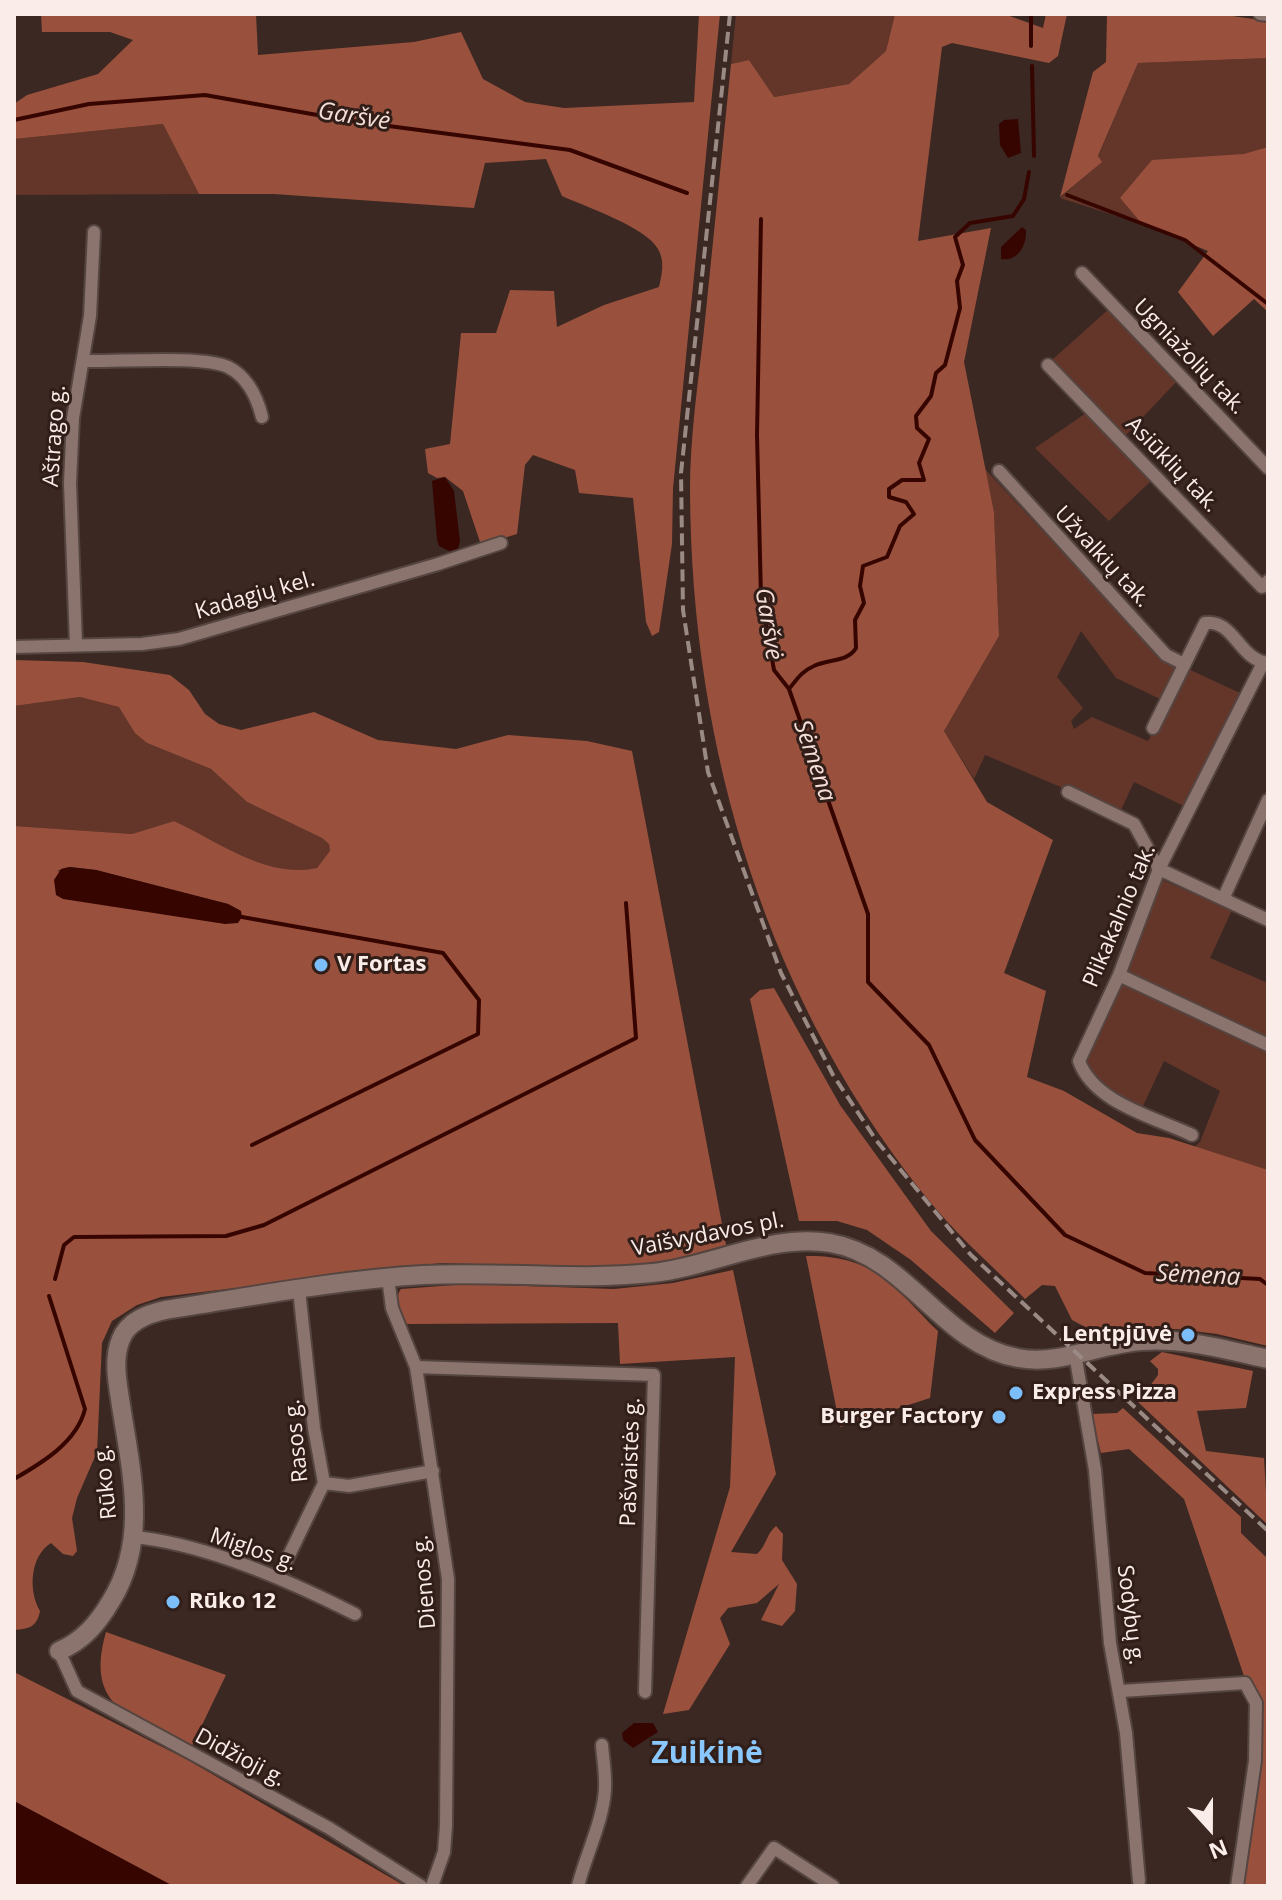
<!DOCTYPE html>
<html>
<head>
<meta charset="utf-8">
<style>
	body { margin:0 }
	#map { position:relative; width:1282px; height:1900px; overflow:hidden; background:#3b2822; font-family:"Open Sans",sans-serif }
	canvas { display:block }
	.frame { position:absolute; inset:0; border:16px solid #faede9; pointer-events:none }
	.north { position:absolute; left:1170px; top:1788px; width:80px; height:80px; -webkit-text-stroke:6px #311e19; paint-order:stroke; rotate:159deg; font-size:22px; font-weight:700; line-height:32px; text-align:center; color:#faede9 }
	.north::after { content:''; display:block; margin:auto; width:28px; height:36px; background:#faede9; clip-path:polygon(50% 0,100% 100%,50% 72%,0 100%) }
</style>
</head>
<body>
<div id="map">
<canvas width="1282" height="1900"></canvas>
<div class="frame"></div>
<div class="north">N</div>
</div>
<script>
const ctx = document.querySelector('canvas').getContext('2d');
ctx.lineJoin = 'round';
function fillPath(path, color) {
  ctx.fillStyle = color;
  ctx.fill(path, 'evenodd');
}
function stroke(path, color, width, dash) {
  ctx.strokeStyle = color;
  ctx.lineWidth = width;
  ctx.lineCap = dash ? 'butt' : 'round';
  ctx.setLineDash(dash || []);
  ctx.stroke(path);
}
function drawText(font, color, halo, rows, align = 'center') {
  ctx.font = font + ' "Open Sans",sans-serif';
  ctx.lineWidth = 6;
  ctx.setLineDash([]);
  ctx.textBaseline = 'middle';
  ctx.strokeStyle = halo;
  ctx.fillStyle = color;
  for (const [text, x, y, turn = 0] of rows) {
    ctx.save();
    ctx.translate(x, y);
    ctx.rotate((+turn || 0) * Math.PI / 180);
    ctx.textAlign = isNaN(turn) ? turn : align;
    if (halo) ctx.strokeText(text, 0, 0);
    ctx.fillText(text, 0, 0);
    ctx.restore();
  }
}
fillPath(new Path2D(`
	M 736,14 L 895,14 L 886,51 L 849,84 L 773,97 L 749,60 L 731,64 Z
	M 1268,58 L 1268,147 L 1120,198 L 1142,224 L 1060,198 L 1101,162 L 1098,157 L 1138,63 Z
	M 163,124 L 199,194 L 14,195 L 14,139 Z
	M 1110,308 L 1178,380 L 1126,435 L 1052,360 Z
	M 1089,411 L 1152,480 L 1109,521 L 1035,448 Z
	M 985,469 L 1159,656 L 1175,669 L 1160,699 L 1116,678 L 1081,631 L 1057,677 L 1083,708 L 1071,721 L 1074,729 L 1092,717 L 1148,741 L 1186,668 L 1240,693 L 1186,807 L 1134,782 L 1120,812 L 985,755 L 974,779 L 944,731 L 999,636 L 994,512 Z
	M 80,697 L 120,707 L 147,743 L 211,769 L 247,802 L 322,838 L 329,844 L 330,852 L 317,868 C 266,879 218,841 174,821 L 132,834 L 14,826 L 14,706 Z
	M 1162,880 L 1232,910 L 1210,958 L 1268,983 L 1268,1170 L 1193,1148 L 1200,1142 L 1220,1091 L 1164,1061 L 1142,1108 L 1108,1093 L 1082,1061 Z`), '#64362a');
fillPath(new Path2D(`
	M 41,14 L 256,14 L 258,55 L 414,42 L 461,32 L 483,79 L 525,102 L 564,108 L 694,102 L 699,14 L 720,14 L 673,488 L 672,544 L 659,632 L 652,636 L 646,622 L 633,498 L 579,493 L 575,470 L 533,455 L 525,465 L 517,534 L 481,545 L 463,491 L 445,477 L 437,478 L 428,473 L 425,449 L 450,444 L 461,333 L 496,333 L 510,290 L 554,291 L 557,327 L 604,305 L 659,287 C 662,274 665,261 658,249 C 646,227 586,207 562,196 L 546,159 L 485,163 L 474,208 L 274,194 L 199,194 L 163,124 L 14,139 L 14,104 L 27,95 L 98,74 L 133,40 L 110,32 L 42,32 Z
	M 895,14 L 1004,14 L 1043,28 L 1046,14 L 1067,14 L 1058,56 L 1049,63 L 952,43 L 942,47 L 918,241 L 991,228 L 964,362 L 994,512 L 999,636 L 944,731 L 987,802 L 1053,840 L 1004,973 L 1046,991 L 1027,1077 L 1064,1091 L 1137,1133 L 1169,1138 L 1268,1170 L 1268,1346 L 1217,1334 L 1177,1329 L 1089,1329 L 1072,1320 L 1055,1286 L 1042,1285 L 1025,1299 C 996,1269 963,1241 936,1209 C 768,1008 691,749 690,490 C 690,437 698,383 704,330 C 713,242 722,153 731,64 L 749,60 L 774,97 L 849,84 L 886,51 Z
	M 1107,14 L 1218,14 L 1268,21 L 1268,58 L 1138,63 L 1098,156 L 1102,162 L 1060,197 L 1093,72 L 1106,62 Z
	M 1268,147 L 1268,312 L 1254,299 L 1213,336 L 1178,292 L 1208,251 L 1142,224 L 1120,198 L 1152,160 L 1244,154 Z
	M 14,660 L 83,662 L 170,675 L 189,690 L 205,714 L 219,724 L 241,730 L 314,712 L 378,740 L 456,749 L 508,735 L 587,741 L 632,751 L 726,1245 L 653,1265 L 605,1268 L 441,1263 L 161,1297 L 137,1305 L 112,1321 L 102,1343 L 97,1452 L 77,1498 L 72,1518 L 77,1551 L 73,1556 L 63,1554 L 51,1543 C 30,1556 28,1591 40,1611 C 37,1627 29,1629 14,1630 L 14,826 L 132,834 L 174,821 C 218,841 266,879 317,868 L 330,851 L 329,844 L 322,838 L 247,802 L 211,769 L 147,743 L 135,733 L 119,707 L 80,697 L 14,706 ZM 70,867 L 96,870 L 228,904 L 241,911 L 57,871 Z
	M 774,988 L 840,1105 L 931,1231 L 1014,1313 L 995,1333 L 911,1260 L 867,1230 L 837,1221 L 799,1221 L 750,999 L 760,990 Z
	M 806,1256 C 875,1255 892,1286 938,1331 L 930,1398 L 840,1427 Z
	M 733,1270 L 776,1474 L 731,1552 L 757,1554 C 767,1545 766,1534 776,1526 L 783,1534 L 782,1560 L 797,1584 L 795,1611 L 782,1626 L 761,1620 L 779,1584 L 757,1603 L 728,1608 L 720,1618 L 730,1644 L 689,1710 L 663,1714 L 730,1487 L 735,1357 L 620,1364 L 618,1323 L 407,1324 C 398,1313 393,1300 401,1289 L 468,1284 L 614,1289 L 673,1283 Z
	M 1162,1352 L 1253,1371 L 1246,1408 L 1197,1411 L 1206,1451 L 1264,1458 L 1268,1525 L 1138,1402 L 1158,1375 L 1158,1369 L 1150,1361 Z
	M 1123,1408 L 1241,1517 L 1241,1533 L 1268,1559 L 1268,1886 L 1242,1886 L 1262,1704 L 1245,1679 L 1184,1499 L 1129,1449 L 1101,1453 L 1091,1414 L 1117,1413 Z
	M 106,1632 L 226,1675 L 191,1748 C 132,1718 84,1708 106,1632 Z
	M 14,1672 L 186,1759 L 405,1886 L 173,1886 L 14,1801 Z`), '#99513d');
fillPath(new Path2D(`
	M 1018,119 L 1021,153 L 1008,158 L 1000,145 L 999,124 L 1004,120 Z
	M 1022,227 L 1026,230 C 1027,245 1018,262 1001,259 L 1001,247 Z
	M 445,477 L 454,491 L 460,541 L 458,549 L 449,551 L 439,546 L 437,540 L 432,481 Z
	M 69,867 L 96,870 L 228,904 L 241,911 L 242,917 L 238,923 L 225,924 L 63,899 L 56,895 L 54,880 L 61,869 Z
	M 634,1723 L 653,1723 L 658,1732 L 633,1748 L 623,1740 L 622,1733 Z
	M 14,1801 L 173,1886 L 14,1886 Z`), '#370500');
stroke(new Path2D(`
	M 1031,14 L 1031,46
	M 1032,66 L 1034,156
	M 14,120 L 89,104 L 205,95 L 351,121 L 570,150 L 687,193
	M 1029,172 L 1024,199 L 1013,216 L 970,223 L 955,237 L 963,265 L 957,281 L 960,308 L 945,365 L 936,373 L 931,396 L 916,416 L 917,428 L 929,439 L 919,463 L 924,480 L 902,480 L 889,489 L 889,497 L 906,502 L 914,514 L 900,526 L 887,557 L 863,566 L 860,586 L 864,603 L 855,620 L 856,648 C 848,662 828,659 814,666 C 802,671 797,679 789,689 L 868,914 L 868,982 L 929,1045 L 975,1140 L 1065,1235 L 1145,1273 L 1260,1279 L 1268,1285
	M 1067,195 L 1185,240 L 1268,304
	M 761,219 L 757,435 L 761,597 L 774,670 L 789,689
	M 242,917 L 443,953 L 479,1000 L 478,1034 L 252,1145
	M 55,1279 L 64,1245 L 74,1237 L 226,1236 L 264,1225 L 636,1038 L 626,903
	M 14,1479 C 42,1463 77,1442 85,1409 L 49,1296`), '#370500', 4);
const street = new Path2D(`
	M 1260,14 L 1268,15
	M 1082,273 L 1268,468
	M 85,361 C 117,362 203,355 228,367 C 248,377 257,397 262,417
	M 1048,365 L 1262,587 L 1268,581
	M 999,471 L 1166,655 L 1182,663
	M 76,644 L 70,483 L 73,418 L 90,316 L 94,232
	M 14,647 L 142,644 L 179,639 L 438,564 L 501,543
	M 1153,728 L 1205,623 C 1234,619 1239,660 1268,663
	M 1068,792 L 1134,824 L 1159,869 L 1268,920
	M 1223,899 L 1268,800
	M 1119,975 L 1268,1045
	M 1192,1135 C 1154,1117 1094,1103 1079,1061 L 1119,975 L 1159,869 L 1263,663
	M 388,1278 L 392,1308 L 416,1367 L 448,1579 L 446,1826 L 444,1852 L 432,1886
	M 1075,1354 L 1095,1470 L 1110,1643 L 1126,1733 L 1139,1881
	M 416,1367 L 654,1375 L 645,1692
	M 324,1483 L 349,1486 L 433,1471
	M 134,1537 C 206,1544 290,1581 355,1614
	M 278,1578 L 324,1483 L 314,1428 L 299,1290
	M 59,1651 L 77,1691 L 329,1828 L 421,1886
	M 1121,1691 L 1245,1683 L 1256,1703 L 1255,1761 L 1237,1886
	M 578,1886 C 586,1854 603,1822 605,1789 C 606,1775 603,1759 602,1745
	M 747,1886 L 774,1848 L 833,1886`);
const secondary = new Path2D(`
	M 59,1651 C 83,1641 98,1623 111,1601 C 150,1538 130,1467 120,1399 C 117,1380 113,1357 121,1339 C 128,1321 147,1314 165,1310 C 250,1297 336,1280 423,1275 C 499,1271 576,1281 652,1273 C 711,1267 771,1233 830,1243 C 908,1256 942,1345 1018,1358 C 1060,1366 1101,1343 1143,1341 C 1185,1338 1227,1350 1268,1359`);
stroke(street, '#554540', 16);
stroke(secondary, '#554540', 22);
stroke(street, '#8c746e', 12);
stroke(secondary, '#8c746e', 18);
stroke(new Path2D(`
	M 730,14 L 681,473 L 683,610 L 708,772 L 781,973 L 833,1075 L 876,1140 L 971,1255 L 1268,1531`), '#9a8a85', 4, [12, 6]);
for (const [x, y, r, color] of [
	[321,965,8,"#7bbef9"],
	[1188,1335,8,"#7bbef9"],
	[1016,1393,8,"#7bbef9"],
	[999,1417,8,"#7bbef9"],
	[173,1602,8,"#7bbef9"]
]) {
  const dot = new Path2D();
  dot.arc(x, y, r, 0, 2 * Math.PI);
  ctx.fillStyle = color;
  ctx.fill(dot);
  stroke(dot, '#311e19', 3);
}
drawText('22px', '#faede9', '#311e19', [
	["Ugniažolių tak.",1189,357,46],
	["Aštrago g.",55,436,-86],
	["Asiūklių tak.",1172,465,46],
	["Užvalkių tak.",1102,557,47],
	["Kadagių kel.",255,596,-16],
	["Plikakalnio tak.",1120,916,-67],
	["Vaišvydavos pl.",708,1235,-11],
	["Rasos g.",297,1441,-96],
	["Pašvaistės g.",631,1462,-88],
	["Rūko g.",106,1482,-96],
	["Miglos g.",253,1550,19],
	["Dienos g.",425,1582,-95],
	["Sodybų g.",1130,1615,83],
	["Didžioji g.",240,1758,28]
]);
drawText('bold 22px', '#faede9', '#311e19', [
	["V Fortas",337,965],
	["Lentpjūvė",1172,1335,"right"],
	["Express Pizza",1032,1393],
	["Burger Factory",983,1417,"right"],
	["Rūko 12",189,1602]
], 'left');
drawText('italic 24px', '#f4ded7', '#311e19', [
	["Garšvė",354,117,9],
	["Garšvė",768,624,81],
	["Sėmena",814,761,71],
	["Sėmena",1198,1276,3]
]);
drawText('bold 30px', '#89c7fd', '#311e19', [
	["Zuikinė",707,1754]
]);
</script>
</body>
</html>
